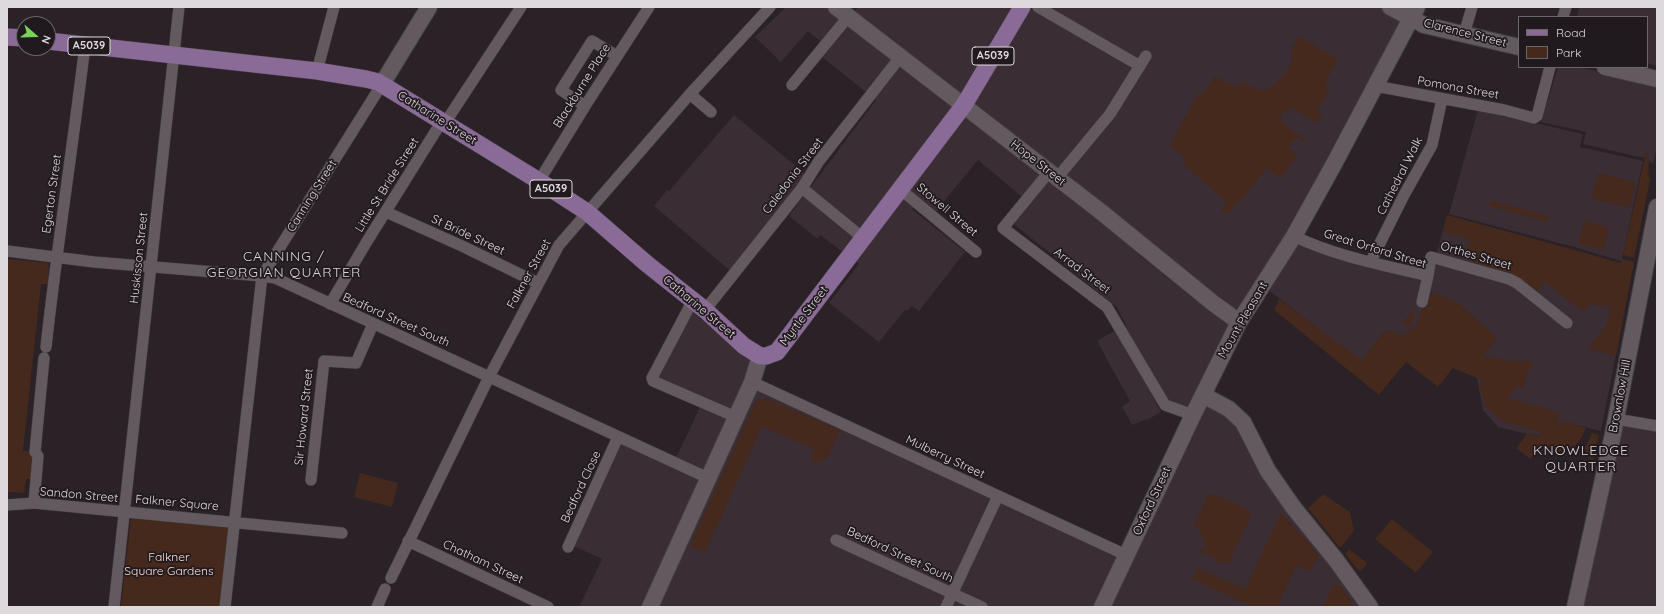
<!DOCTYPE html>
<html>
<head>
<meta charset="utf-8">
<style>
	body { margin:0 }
	#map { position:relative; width:1664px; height:614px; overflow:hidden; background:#2a2226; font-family:Quicksand,sans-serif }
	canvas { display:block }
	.frame { position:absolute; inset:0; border:8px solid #ded9dc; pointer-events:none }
	.legend { position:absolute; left:1518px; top:16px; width:130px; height:52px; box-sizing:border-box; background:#20191d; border:1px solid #6c6669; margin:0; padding:5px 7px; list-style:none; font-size:12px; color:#ded9dc }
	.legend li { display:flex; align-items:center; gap:8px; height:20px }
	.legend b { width:20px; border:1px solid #6c6669 }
	.north { position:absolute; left:16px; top:16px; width:40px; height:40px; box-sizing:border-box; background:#20191d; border:1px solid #6c6669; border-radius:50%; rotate:110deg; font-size:11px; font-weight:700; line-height:16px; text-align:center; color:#ded9dc }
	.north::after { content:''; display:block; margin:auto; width:14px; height:18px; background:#77d259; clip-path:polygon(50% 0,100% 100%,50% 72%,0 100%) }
</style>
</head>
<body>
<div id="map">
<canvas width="1664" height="614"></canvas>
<div class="frame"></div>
<ul class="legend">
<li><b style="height:5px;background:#8a6a96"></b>Road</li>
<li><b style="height:11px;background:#44291c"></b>Park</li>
</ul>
<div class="north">N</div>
</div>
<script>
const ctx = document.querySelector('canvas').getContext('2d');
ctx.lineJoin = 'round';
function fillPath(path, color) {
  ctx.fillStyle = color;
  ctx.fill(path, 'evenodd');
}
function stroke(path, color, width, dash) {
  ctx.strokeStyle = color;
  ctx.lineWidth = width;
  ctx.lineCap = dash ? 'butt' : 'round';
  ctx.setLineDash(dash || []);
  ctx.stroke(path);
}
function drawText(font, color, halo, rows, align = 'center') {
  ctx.font = font + ' Quicksand,sans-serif';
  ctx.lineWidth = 3.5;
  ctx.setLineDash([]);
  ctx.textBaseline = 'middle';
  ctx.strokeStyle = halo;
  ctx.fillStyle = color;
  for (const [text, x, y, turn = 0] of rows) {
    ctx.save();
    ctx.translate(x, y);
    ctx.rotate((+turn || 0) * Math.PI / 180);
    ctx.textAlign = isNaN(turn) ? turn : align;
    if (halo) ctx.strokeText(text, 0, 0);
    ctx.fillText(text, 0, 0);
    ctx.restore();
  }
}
fillPath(new Path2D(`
	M 786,7 L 829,7 L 854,13 L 858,7 L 1417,7 L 1294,237 L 1430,277 L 1447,215 L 1621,263 L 1621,261 L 1574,247 L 1449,214 L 1478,110 L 1583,134 L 1580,147 L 1643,161 L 1622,259 L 1634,262 L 1601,431 L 1577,425 L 1549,439 L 1498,427 L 1483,410 L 1477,378 L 1453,368 L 1385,331 L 1361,361 L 1346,349 L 1344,349 L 1275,295 L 1262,286 L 1203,395 L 1229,409 L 1370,607 L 579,607 L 602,559 L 569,544 L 618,437 L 671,461 L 678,454 L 700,407 L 653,381 L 693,300 L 760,356 L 752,382 L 1126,555 L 1193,416 L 1165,405 L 1137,366 L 1161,412 L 1147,420 L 1147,419 L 1132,425 L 1122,407 L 1130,401 L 1099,345 L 1098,340 L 1126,325 L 1117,307 L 1015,225 L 1015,222 L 1029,203 L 978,160 L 936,211 L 920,199 L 912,209 L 965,252 L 919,311 L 912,306 L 907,311 L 905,310 L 879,342 L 829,303 L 859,264 L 820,235 L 818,239 L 789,216 L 876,100 L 822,57 L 822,43 L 808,31 L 781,62 L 755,37 ZM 1088,36 L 1140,66 L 1134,70 L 1085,41 ZM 1145,247 L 1201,293 L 1195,300 L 1139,255 Z
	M 1579,7 L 1657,7 L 1657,66 L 1647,63 L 1647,17 L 1577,17 Z
	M 1558,67 L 1578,67 L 1657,84 L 1657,147 L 1653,164 L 1644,158 L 1583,144 L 1586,132 L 1541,122 Z
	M 734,115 L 809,177 L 734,274 L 654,206 L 667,190 L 669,191 Z
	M 1616,419 L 1657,426 L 1657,607 L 1575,607 Z`), '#3a2d34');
fillPath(new Path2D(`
	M 1299,37 L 1338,59 L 1324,85 L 1330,89 L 1317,111 L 1322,114 L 1317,123 L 1291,108 C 1266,118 1296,133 1306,139 L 1304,142 L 1296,137 L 1288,148 L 1298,155 L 1281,178 L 1266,168 L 1239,203 L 1237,202 L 1227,215 L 1221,210 L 1227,202 L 1183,164 L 1187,159 L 1170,145 L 1199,92 L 1204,94 L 1214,76 L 1238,88 L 1242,81 C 1247,84 1254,90 1260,90 C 1273,92 1298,64 1291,49 Z
	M 1646,152 C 1652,160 1646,170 1650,180 L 1634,258 L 1623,255 Z
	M 1598,173 L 1635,182 L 1630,207 L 1592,199 Z
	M 1490,201 L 1549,216 L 1547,222 L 1489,206 Z
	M 1447,215 L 1621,263 L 1622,259 L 1634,262 L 1616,356 L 1588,349 L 1608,323 L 1611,307 L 1590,304 L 1584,312 L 1545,282 L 1536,292 L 1521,279 L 1515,275 L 1471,262 C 1464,254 1468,249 1470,239 L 1443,232 Z
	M 1584,221 L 1609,227 L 1603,250 L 1578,243 Z
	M 7,259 L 49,263 L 48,284 L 41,284 L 23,451 L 33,452 L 32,479 L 26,479 L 24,493 L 7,492 Z
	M 1431,293 L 1454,300 L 1497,337 L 1483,356 L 1502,360 L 1534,362 L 1528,371 L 1523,388 L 1518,386 L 1507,398 L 1560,413 L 1557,423 L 1563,425 L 1564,421 L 1586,428 C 1575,455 1565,453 1540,447 L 1530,459 L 1516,448 L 1527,434 L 1539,437 L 1540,431 L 1502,421 L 1485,406 L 1482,393 L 1479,392 L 1479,388 L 1484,381 L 1453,368 L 1438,387 L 1406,362 L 1379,395 L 1274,310 L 1279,299 L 1361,360 L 1385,331 L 1404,335 L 1417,325 L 1423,305 L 1427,306 Z
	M 1415,308 L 1411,326 L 1402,324 L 1402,323 Z
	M 765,398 L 840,430 L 827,458 L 815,463 L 810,460 L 814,449 L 762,426 L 705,552 L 690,546 L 756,401 Z
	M 1592,433 L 1599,435 L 1592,463 L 1585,448 Z
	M 360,473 L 398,483 L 392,507 L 354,497 Z
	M 1213,494 L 1250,510 L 1249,514 L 1251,515 L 1228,564 L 1223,561 L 1221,564 L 1215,561 L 1216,558 L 1199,551 L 1201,548 L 1204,549 L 1206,545 L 1199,528 L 1194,525 L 1208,496 Z
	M 1323,494 L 1350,512 L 1354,531 L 1340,548 L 1308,508 Z
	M 1281,513 L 1319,556 L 1309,571 L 1296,566 L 1277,607 L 1253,607 L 1192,579 L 1198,568 L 1245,589 Z
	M 131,517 L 230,528 L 221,607 L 121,607 Z
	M 1392,519 L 1433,552 L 1416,573 L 1375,539 Z
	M 1349,549 L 1367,563 L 1360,572 L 1345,554 Z
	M 1334,583 L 1340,586 L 1352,603 L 1348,607 L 1323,607 Z`), '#44291c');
const street = new Path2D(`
	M 1038,7 L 1140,66
	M 1563,17 L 1566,7
	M 1464,34 L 1472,7
	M 317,71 L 334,7
	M 792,85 L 848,17
	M 1375,86 L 1504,110 L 1534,118 L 1537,116 L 1550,67
	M 690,94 L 711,112
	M 585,106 L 561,90 L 592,41 L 617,56
	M 445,123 L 521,7
	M 1049,172 L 1003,228 L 1107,307 L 1165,405 L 1193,415
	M 1057,178 L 1110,114 L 1146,56
	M 539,181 L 585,106 L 649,7
	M 802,188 L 863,238
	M 900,189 L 976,252
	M 386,212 L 462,246 L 538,283
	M 1294,236 C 1334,256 1384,265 1428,276 L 1422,302
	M 7,251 L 94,262 L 262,276 L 275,278 L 708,478
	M 1371,261 L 1404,195 L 1432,145 L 1442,99
	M 1428,276 L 1431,257 L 1509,279 L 1517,283 L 1567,323
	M 693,300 L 652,378 L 653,381 L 736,417
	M 330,304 L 366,243 L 442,121
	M 705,310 L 802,188 L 819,161 L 901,56
	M 46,347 C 57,246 73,146 85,45
	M 752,382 L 1126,555
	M 1616,419 L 1657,426
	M 311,480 L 324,361 L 356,363 L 373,324
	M 34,503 L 38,456 L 35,452 L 44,358
	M 7,505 L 34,503 L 342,533
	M 836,540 L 982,607
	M 408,541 L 548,607
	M 568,547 L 618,437
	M 391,578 L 489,377 L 559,245 L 690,94 L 770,7
	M 114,607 L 179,7
	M 225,607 L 262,276 L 382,84
	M 377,607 L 385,589
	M 946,607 L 998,496`);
const secondary = new Path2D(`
	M 836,7 L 1100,211 L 1213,303 L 1239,322
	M 1390,7 L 1424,25 L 1519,47
	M 1605,67 L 1657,79
	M 382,84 L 429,7
	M 1203,395 L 1229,409 L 1243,422 L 1268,471 L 1293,507 L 1336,560 L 1370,607
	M 650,607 L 752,382 L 760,356
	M 1102,607 L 1193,415 L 1239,322 L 1294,236 L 1334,164 L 1417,7
	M 1575,607 L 1613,434 L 1657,207`);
const primary = new Path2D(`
	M 7,37 L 24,38
	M 48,41 L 317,71 L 366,79 L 378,82 L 539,181 L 587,212 L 647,264 L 705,310 L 744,346 L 760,356 L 766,356 L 777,352 L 964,105 L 1022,7`);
stroke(street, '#433d40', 12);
stroke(secondary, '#433d40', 18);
stroke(primary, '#433d40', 18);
stroke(street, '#635a5f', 11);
stroke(secondary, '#635a5f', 16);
stroke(primary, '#8a6a96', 17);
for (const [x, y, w] of [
	[89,46,42],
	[993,56,42],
	[551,189,42]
]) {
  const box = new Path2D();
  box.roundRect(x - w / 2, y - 9, w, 18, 3);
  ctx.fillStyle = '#20191d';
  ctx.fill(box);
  stroke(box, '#ded9dc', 1);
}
drawText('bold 11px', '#ded9dc', null, [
	["A5039",89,46],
	["A5039",993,56],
	["A5039",551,189]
]);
drawText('12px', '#ded9dc', '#20191d', [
	["Clarence Street",1465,33,14],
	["Blackburne Place",582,86,-58],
	["Pomona Street",1458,88,10],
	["Catharine Street",437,118,32],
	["Hope Street",1038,163,38],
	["Caledonia Street",793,176,-53],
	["Cathedral Walk",1400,176,-63],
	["Little St Bride Street",387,185,-58],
	["Egerton Street",52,194,-82],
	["Canning Street",312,196,-58],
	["Stowell Street",947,210,40],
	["St Bride Street",468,235,25],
	["Great Orford Street",1375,249,17],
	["Orthes Street",1476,256,16],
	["Huskisson Street",139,258,-84],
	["Arrad Street",1082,271,37],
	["Falkner Street",529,274,-61],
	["Catharine Street",699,307,40],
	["Myrtle Street",804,316,-53],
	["Bedford Street South",396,320,24],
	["Mount Pleasant",1243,320,-60],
	["Brownlow Hill",1620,396,-79],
	["Sir Howard Street",304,417,-84],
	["Mulberry Street",945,457,25],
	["Bedford Close",581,487,-65],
	["Sandon Street",79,495,5],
	["Oxford Street",1152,501,-65],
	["Falkner Square",177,503,5],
	["Bedford Street South",900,555,25],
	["Chatham Street",483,562,25]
]);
drawText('12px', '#fbddcf', '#20191d', [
	["Falkner",169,557],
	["Square Gardens",169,571]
]);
ctx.letterSpacing = '1px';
drawText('14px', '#ddd3d8', '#20191d', [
	["CANNING /",284,257],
	["GEORGIAN QUARTER",284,273],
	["KNOWLEDGE",1581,451],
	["QUARTER",1581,467]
]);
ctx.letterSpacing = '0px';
</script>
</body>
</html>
